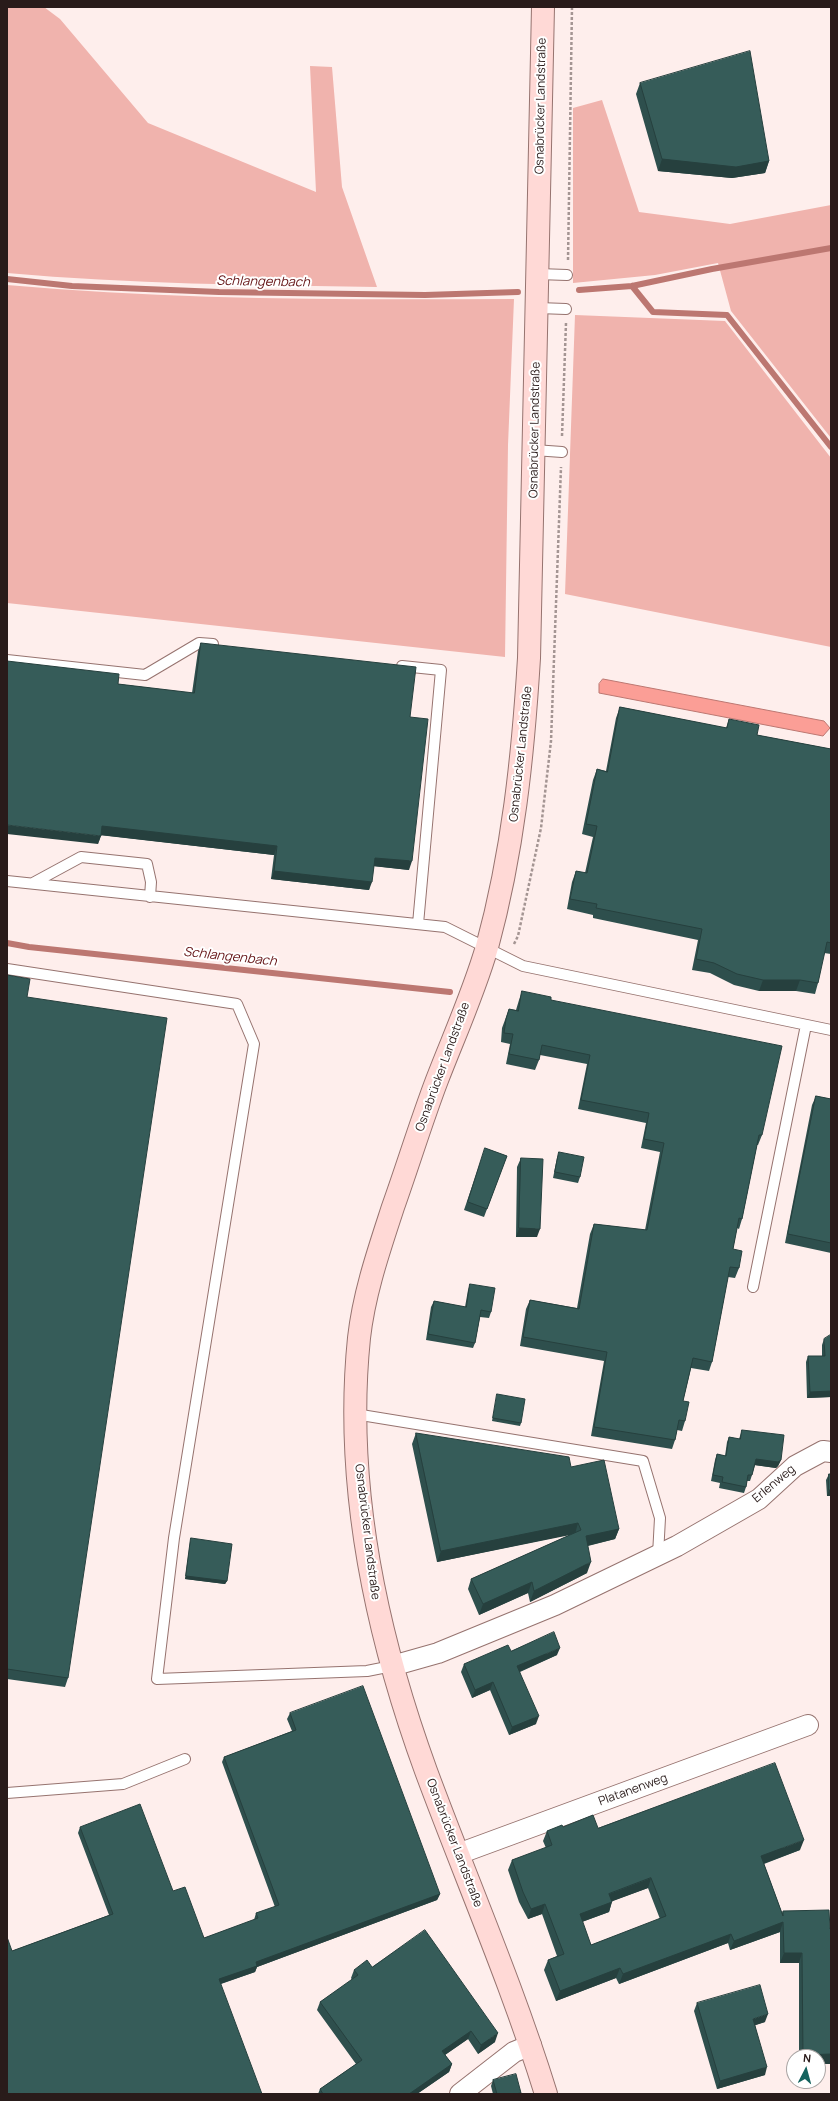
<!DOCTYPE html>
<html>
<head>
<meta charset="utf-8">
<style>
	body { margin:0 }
	#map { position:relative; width:838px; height:2101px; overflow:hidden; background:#feeeec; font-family:Manrope,sans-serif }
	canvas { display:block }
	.frame { position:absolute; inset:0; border:8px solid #291b1a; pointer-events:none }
	.north { position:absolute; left:786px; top:2049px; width:40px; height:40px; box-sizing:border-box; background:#fff; border:1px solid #a9a4a3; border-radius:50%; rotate:6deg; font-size:11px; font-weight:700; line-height:16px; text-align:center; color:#291b1a }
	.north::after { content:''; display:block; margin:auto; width:14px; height:18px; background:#14635e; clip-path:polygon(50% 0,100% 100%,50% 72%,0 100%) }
</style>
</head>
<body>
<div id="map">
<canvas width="838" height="2101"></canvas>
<div class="frame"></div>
<div class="north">N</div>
</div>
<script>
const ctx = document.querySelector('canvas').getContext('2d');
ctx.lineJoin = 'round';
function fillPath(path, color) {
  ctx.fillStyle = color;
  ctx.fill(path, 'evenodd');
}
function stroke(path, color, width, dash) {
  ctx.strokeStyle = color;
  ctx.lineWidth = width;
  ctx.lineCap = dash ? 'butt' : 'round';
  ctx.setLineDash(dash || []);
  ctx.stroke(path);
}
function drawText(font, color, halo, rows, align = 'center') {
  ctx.font = font + ' Manrope,sans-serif';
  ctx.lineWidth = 4;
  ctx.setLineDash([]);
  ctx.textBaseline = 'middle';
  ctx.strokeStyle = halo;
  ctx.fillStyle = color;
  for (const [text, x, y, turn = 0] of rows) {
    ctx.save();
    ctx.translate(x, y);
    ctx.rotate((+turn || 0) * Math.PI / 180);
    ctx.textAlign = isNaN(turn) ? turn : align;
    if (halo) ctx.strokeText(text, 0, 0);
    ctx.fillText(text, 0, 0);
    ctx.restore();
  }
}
fillPath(new Path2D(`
	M 7,7 L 44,7 L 60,19 L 148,123 L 316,192 L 310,66 L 332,67 L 342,187 L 377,287 C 253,285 130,284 7,273 Z
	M 602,100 L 639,212 L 730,224 L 831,205 L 831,438 L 731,311 L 718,263 L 655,275 L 573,283 L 573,108 Z
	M 7,285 C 175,300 345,300 514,299 L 508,445 L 505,657 L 7,603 Z
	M 575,315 L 725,321 L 831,458 L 831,647 L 565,594 Z`), '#f0b3ad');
const water = new Path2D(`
	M 603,679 L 824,721 L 830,728 L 823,736 L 599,693 L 599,684 Z`);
fillPath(water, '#fb9e96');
stroke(water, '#bc7771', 1);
stroke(new Path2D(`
	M 7,279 L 72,286 L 219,292 L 425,295 L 518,292
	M 632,286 L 653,312 L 727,315 L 831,447
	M 579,290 L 632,286 L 712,269 L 831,248
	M 7,943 L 29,947 L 450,992`), '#bc7771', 6);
const lane = new Path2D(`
	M 538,274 L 567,275
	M 538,308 L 566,309
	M 534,450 L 562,452
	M 7,660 L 145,675 L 199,643 L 213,644
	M 402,666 L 441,670 L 418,924
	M 7,881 L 445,927 L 523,966 L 831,1030
	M 33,883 L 81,857 L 147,864 L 151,882 L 150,897
	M 7,969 L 237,1004 L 254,1044 L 174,1538 L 157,1679 L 367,1671 L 392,1666
	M 753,1287 L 806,1025
	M 355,1414 L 643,1461 L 660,1518 L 658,1555
	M 7,1793 L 123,1784 L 185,1759`);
const street = new Path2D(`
	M 392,1666 L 438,1653 L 555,1605 L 677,1546 L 759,1499 L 795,1466 L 823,1451 L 831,1452
	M 458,1854 L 808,1725
	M 460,2094 L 514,2052 L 531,2045`);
const secondary = new Path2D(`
	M 543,7 L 529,658 C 523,756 513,852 487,947 C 474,992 454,1036 437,1080 C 421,1122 408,1165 393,1207 C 379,1250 364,1293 359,1338 C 344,1484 376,1634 426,1771 C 466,1879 512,1984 546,2094`);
stroke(lane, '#96736f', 12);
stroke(street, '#96736f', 22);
stroke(secondary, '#96736f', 24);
stroke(new Path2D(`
	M 568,260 L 572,7
	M 562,436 L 566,323
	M 514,944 L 518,936 L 541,828 L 551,741 L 561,467`), '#a49593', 2.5, [3, 2]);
stroke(lane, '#fff', 10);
stroke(street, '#fff', 20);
stroke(secondary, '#ffd9d6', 22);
fillPath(new Path2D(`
	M 640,83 L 769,161 L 765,173 L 732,178 L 658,171 L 636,94 Z
	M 201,643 L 410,717 L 409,870 L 374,866 L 369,890 L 271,879 L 274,855 L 101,835 L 98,844 L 118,684 L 192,693 L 198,651 Z
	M 620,707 L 726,728 L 729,719 L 757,735 L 831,749 L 831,954 L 824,953 L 818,983 L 815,994 L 796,991 L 759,991 L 734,985 L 710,973 L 692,970 L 698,940 L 593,918 L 593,915 L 567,909 L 572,882 L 576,871 L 585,873 L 593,837 L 582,834 L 593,780 L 597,769 L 606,771 L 616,718 Z
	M 7,975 L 27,997 L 68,1678 L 65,1687 L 7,1679 Z
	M 522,991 L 551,1000 L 762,1135 L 758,1145 L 757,1145 L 742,1219 L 739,1229 L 737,1228 L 733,1249 L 739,1268 L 735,1278 L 728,1277 L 712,1362 L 709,1371 L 691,1368 L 683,1401 L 685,1421 L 682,1431 L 677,1430 L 675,1440 L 672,1449 L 591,1436 L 604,1361 L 520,1346 L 526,1309 L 530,1300 L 577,1308 L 590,1234 L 594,1224 L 645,1230 L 660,1152 L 641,1148 L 646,1123 L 578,1109 L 587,1064 L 540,1055 L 539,1060 L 535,1070 L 506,1064 L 510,1044 L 501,1042 L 502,1028 L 509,1009 L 516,1010 L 519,1000 Z
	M 816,1096 L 831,1099 L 831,1253 L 785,1243 L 812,1105 Z
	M 485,1148 L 507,1156 L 484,1217 L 464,1210 Z
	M 559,1152 L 580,1177 L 578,1183 L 553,1178 L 557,1158 Z
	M 521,1158 L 537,1237 L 516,1237 L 517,1167 Z
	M 470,1284 L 491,1312 L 489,1318 L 480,1317 L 475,1343 L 473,1348 L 426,1340 L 431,1307 L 434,1301 L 465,1307 L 468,1290 Z
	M 824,1339 L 831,1397 L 807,1398 L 806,1362 L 808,1356 L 822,1356 L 822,1345 Z
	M 497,1394 L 521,1423 L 520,1426 L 492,1421 Z
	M 742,1430 L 781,1460 L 778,1466 L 776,1468 L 755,1465 L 752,1475 L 750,1481 L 747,1481 L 746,1487 L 744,1493 L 719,1488 L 720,1483 L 711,1481 L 715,1460 L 717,1454 L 725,1456 L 727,1442 L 729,1437 L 739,1439 Z
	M 416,1433 L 571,1467 L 619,1529 L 615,1539 L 588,1546 L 587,1573 L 530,1602 L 528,1593 L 479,1615 L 468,1589 L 471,1579 L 572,1534 L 437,1562 L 412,1444 Z
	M 829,1474 L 831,1496 L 827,1496 L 826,1480 Z
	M 191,1538 L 227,1581 L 225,1584 L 185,1579 L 190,1542 Z
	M 511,1651 L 557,1655 L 520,1672 L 536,1724 L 509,1735 L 490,1690 L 472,1698 L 461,1672 L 464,1664 Z
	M 290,1713 L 440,1894 L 437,1900 L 257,1967 L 255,1972 L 221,1984 L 12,1951 L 109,1915 L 78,1833 L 80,1827 L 173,1891 L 204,1938 L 254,1920 L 256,1913 L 275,1907 L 222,1762 L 224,1757 L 292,1731 L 287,1719 Z
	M 563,1827 L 598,1828 L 800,1850 L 764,1864 L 782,1913 L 783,1911 L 831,1929 L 831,2064 L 818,2064 L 818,2057 L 799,2057 L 799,1963 L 780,1963 L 780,1932 L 730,1950 L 728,1943 L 619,1984 L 616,1978 L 556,2001 L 544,1970 L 548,1960 L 557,1956 L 542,1914 L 528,1919 L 519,1902 L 508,1870 L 512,1860 L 546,1848 L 543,1841 L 547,1831 ZM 648,1888 L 660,1919 L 591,1945 L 582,1922 L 609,1912 L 612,1901 Z
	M 372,1967 L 495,2042 L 478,2054 L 468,2039 L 445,2055 L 452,2064 L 449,2072 L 417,2094 L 318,2094 L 320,2089 L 356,2064 L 317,2010 L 320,2002 L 352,1980 L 351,1978 L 354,1970 Z
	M 697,2003 L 765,2022 L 755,2025 L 765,2075 L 717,2089 L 694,2011 Z
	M 493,2080 L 521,2093 L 520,2094 L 493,2094 L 491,2086 Z`), '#2e4f4d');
fillPath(new Path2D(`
	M 662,159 L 769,161 L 765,173 L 732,178 L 658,171 Z
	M 7,825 L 101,836 L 98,844 L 7,834 Z
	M 102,826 L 277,846 L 274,855 L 99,835 Z
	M 375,858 L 412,861 L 409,870 L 372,866 Z
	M 274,871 L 372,882 L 369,890 L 271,879 Z
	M 763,980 L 800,980 L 796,991 L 759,991 Z
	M 519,1228 L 540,1229 L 537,1237 L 516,1237 Z
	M 831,1391 L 831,1397 L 807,1398 L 810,1392 Z
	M 756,1459 L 781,1460 L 778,1466 L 776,1468 L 754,1465 Z
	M 829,1490 L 831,1490 L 831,1496 L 827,1496 Z
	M 578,1523 L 575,1534 L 437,1562 L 441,1551 Z
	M 619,1529 L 615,1539 L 582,1547 L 586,1536 Z
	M 591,1562 L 587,1573 L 530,1602 L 534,1591 Z
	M 186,1576 L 227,1581 L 225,1584 L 185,1579 Z
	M 532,1582 L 528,1593 L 479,1615 L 483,1604 Z
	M 560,1648 L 557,1655 L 514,1674 L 517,1666 Z
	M 493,1682 L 490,1690 L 472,1698 L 475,1690 Z
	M 539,1716 L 536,1724 L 509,1735 L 512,1727 Z
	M 804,1840 L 800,1850 L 757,1866 L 761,1856 Z
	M 651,1878 L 648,1888 L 605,1904 L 609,1894 Z
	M 440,1894 L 437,1900 L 257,1967 L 255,1972 L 217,1985 L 219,1979 L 256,1962 Z
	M 612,1902 L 609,1912 L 576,1924 L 580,1914 Z
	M 545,1904 L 542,1914 L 528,1919 L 531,1909 Z
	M 783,1922 L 780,1932 L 730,1950 L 734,1941 Z
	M 731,1934 L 728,1943 L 619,1984 L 623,1974 Z
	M 784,1953 L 802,1953 L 799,1963 L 780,1963 Z
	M 620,1968 L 616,1978 L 556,2001 L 560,1991 Z
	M 768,2014 L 765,2022 L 750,2027 L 753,2019 Z
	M 471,2031 L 468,2039 L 439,2059 L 442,2051 Z
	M 498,2033 L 495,2042 L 478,2054 L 481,2045 Z
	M 831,2054 L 831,2064 L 818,2064 L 818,2057 L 802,2057 L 803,2055 Z
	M 452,2064 L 449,2072 L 417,2094 L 409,2094 Z
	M 767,2067 L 765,2075 L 717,2089 L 720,2081 Z`), '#26403e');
const building = new Path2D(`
	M 750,51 L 769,161 L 736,167 L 662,159 L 640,83 Z
	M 201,643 L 416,667 L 410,717 L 428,719 L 412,861 L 375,858 L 372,882 L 274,871 L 277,846 L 102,826 L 101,836 L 7,825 L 7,661 L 119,674 L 118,684 L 194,693 Z
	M 620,707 L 727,728 L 729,719 L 759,725 L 757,735 L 831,749 L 831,943 L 827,942 L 818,983 L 800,980 L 763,980 L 737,974 L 714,963 L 696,959 L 702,929 L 596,908 L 597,904 L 570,899 L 576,871 L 587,873 L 597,826 L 586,824 L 597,769 L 607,772 Z
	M 7,975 L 30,979 L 27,997 L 167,1018 L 68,1678 L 7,1669 Z
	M 522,991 L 551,997 L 551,1000 L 782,1046 L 762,1135 L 759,1135 L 742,1219 L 739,1218 L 733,1249 L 742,1251 L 739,1268 L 730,1267 L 712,1362 L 693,1358 L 683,1401 L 689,1402 L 685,1421 L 679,1420 L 675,1440 L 594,1427 L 607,1352 L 523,1337 L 530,1300 L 579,1309 L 594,1224 L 647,1230 L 664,1143 L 644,1139 L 649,1113 L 581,1100 L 590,1055 L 542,1045 L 539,1060 L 509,1054 L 513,1034 L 504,1033 L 506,1019 L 509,1009 L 518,1011 Z
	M 816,1096 L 831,1099 L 831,1243 L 788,1234 Z
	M 485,1148 L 507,1156 L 487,1209 L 468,1202 Z
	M 559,1152 L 584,1157 L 580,1177 L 555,1172 Z
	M 521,1158 L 543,1159 L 540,1229 L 519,1228 Z
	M 470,1284 L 495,1288 L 491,1312 L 481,1310 L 475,1343 L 428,1334 L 434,1301 L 466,1307 Z
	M 830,1335 L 831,1335 L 831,1391 L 810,1392 L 808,1356 L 825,1356 L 824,1339 Z
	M 497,1394 L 525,1399 L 521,1423 L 493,1418 Z
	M 742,1430 L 784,1435 L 781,1460 L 778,1462 L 756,1459 L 752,1475 L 748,1475 L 746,1487 L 722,1482 L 723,1477 L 713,1475 L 717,1454 L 726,1456 L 729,1437 L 740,1439 Z
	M 416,1433 L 569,1457 L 571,1467 L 604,1460 L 619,1529 L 586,1536 L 591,1562 L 534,1591 L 532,1582 L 483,1604 L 471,1579 L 581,1530 L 578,1523 L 441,1551 Z
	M 829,1474 L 831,1474 L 831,1490 L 829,1490 Z
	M 191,1538 L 232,1544 L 227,1581 L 186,1576 Z
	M 554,1632 L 560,1648 L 517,1666 L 539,1716 L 512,1727 L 493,1682 L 475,1690 L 464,1664 L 508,1645 L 511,1651 Z
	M 363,1686 L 440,1894 L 256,1962 L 257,1966 L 219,1979 L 262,2094 L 7,2094 L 7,1937 L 12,1951 L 113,1914 L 80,1827 L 140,1804 L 173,1891 L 185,1887 L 204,1938 L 258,1918 L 256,1913 L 279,1905 L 224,1757 L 296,1730 L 290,1713 Z
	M 775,1763 L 804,1840 L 761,1856 L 783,1916 L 783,1911 L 829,1910 L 830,1929 L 831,1929 L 831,2054 L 803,2055 L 802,1953 L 784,1953 L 783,1922 L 734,1941 L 731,1934 L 623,1974 L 620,1968 L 560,1991 L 548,1960 L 564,1954 L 545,1904 L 531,1909 L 523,1892 L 512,1860 L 552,1845 L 547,1831 L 562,1825 L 563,1827 L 593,1815 L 598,1828 ZM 651,1878 L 666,1916 L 591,1945 L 580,1914 L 612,1902 L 609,1894 Z
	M 425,1930 L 498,2033 L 481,2045 L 471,2031 L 442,2051 L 452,2064 L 409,2094 L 323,2094 L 320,2089 L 362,2060 L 320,2002 L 358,1975 L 354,1970 L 367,1960 L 372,1967 Z
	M 760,1985 L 768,2014 L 753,2019 L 767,2067 L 720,2081 L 697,2003 Z
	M 516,2074 L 521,2093 L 515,2094 L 497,2094 L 493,2080 Z`);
fillPath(building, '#365c59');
stroke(building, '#26403e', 1);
drawText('12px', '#291b1a', '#fff', [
	["Osnabrücker Landstraße",541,106,-89],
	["Osnabrücker Landstraße",535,430,-89],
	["Osnabrücker Landstraße",521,754,-84],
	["Osnabrücker Landstraße",443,1067,-70],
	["Erlenweg",774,1484,-40],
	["Osnabrücker Landstraße",367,1532,83],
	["Platanenweg",633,1790,-20],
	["Osnabrücker Landstraße",454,1843,69]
]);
drawText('italic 13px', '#641315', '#fff', [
	["Schlangenbach",263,282,1],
	["Schlangenbach",230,957,6]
]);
</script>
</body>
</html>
